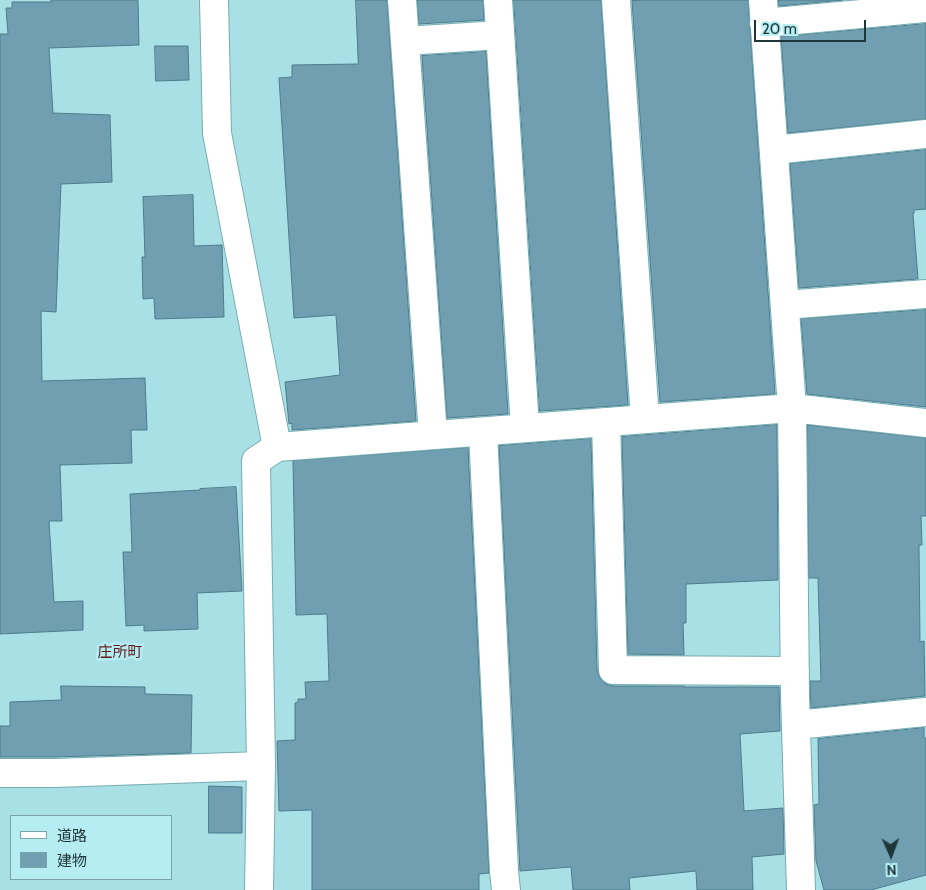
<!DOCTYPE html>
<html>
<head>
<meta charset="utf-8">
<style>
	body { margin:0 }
	#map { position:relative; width:926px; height:890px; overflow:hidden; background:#a8e0e6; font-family:Cabin,"Noto Sans JP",sans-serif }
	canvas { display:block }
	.legend { position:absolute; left:10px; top:815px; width:162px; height:65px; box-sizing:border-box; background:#b5edf3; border:1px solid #79a4a8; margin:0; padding:6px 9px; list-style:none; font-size:15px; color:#1f3638 }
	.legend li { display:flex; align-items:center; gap:10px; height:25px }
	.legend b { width:25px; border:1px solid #79a4a8 }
	.north { position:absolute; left:866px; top:830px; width:50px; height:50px; -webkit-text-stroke:4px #b5edf3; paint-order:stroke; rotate:178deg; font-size:14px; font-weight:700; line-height:20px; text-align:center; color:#1f3638 }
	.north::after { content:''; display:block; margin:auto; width:18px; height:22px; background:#1f3638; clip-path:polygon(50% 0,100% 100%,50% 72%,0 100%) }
	.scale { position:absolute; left:754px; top:20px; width:112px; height:22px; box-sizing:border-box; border:2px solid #1f3638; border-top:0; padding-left:6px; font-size:15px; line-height:18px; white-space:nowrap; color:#1f3638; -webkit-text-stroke:4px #b5edf3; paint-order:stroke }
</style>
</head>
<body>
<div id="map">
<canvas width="926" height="890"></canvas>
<ul class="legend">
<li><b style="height:6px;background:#fff"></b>道路</li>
<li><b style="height:14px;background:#6f9fb1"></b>建物</li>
</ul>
<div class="north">N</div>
<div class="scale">20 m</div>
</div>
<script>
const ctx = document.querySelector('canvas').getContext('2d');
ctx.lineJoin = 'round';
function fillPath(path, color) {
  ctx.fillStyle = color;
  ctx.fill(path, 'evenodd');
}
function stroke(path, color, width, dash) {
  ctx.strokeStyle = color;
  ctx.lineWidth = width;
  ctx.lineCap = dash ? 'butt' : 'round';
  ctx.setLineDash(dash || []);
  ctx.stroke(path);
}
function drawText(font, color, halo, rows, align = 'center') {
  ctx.font = font + ' Cabin,"Noto Sans JP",sans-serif';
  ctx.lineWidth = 5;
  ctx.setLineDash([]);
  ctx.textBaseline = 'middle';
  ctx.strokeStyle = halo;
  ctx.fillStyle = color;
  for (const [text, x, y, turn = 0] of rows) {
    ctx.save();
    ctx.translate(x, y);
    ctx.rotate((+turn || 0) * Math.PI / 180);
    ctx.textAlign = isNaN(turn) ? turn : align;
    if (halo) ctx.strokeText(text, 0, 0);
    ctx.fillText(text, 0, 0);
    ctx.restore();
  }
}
const building = new Path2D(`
	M 51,0 L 138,0 L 139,45 L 49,48 L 53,113 L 110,115 L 112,182 L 61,184 L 56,312 L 41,311 L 42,381 L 145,378 L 147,430 L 131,430 L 132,463 L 60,465 L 62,521 L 49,521 L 54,602 L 83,601 L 83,630 L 0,634 L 0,34 L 8,34 L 6,8 L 12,8 L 12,2 L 51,2 Z
	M 356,0 L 387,0 L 416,421 L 292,430 L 292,423 L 289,424 L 285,382 L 340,375 L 336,315 L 294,318 L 279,78 L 292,77 L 292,65 L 358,64 Z
	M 418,0 L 483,0 L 484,20 L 419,24 Z
	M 514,0 L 601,0 L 628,405 L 540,411 Z
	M 651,0 L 748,0 L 775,394 L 660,402 L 632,1 Z
	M 779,0 L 843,0 L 779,6 Z
	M 926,24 L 926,119 L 788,133 L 781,37 Z
	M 155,46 L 188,46 L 189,80 L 156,81 Z
	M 486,52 L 508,414 L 447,418 L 422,56 Z
	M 926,150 L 926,209 L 914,210 L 914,213 L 913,214 L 918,279 L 799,288 L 790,164 Z
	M 193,195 L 194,246 L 222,245 L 224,317 L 155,319 L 154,298 L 143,299 L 142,257 L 145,257 L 143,197 Z
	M 926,310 L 926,407 L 807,394 L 801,319 Z
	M 777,425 L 778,580 L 686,584 L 686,623 L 683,623 L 684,655 L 628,654 L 622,437 Z
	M 808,425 L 926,438 L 926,516 L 921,516 L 922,545 L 919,545 L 920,642 L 924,641 L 925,696 L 811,708 L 810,681 L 821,681 L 818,578 L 809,578 Z
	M 591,439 L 597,670 L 600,678 L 606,684 L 613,686 L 684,686 L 684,687 L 779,687 L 780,731 L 740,734 L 744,811 L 783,808 L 784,854 L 752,857 L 753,890 L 697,890 L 696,871 L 629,878 L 630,890 L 573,890 L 571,867 L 520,871 L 499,446 Z
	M 468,448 L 489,873 L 479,874 L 479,890 L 312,890 L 312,810 L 279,811 L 277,741 L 295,740 L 295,703 L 298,702 L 298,699 L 306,699 L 305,682 L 329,681 L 327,614 L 296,615 L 293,461 Z
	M 236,487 L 242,591 L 197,593 L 198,629 L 144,631 L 144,625 L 126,626 L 123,552 L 132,552 L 130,494 L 200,490 L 200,489 Z
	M 61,686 L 145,687 L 145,694 L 192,695 L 191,753 L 55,757 L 0,757 L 0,726 L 10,726 L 10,702 L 61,700 Z
	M 924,728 L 924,738 L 926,738 L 926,875 L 871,890 L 824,890 L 816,861 L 814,805 L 819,804 L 818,739 Z
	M 209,786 L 242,787 L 242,833 L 209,833 Z`);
fillPath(building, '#6f9fb1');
stroke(building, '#4d7c8d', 1);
const minor = new Path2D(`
	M 214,0 L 217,133 L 277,447
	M 402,0 L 433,435
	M 498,0 L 525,428
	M 616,0 L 645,419
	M 763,0 L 792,408 L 795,696 L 801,890
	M 764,23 L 926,8
	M 405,41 L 500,35
	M 774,150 L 926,134
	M 785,305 L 926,294
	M 606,422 L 613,670 L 795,671
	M 483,432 L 504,871 L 506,890
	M 796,725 L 926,712
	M 0,773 L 55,773 L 261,766
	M 259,890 L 261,766 L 256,461 L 277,447 L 792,408 L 926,423`);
stroke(minor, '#76acb1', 30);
stroke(minor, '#fff', 28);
drawText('15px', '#611c1d', '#b5edf3', [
	["庄所町",120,653]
]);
</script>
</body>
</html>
